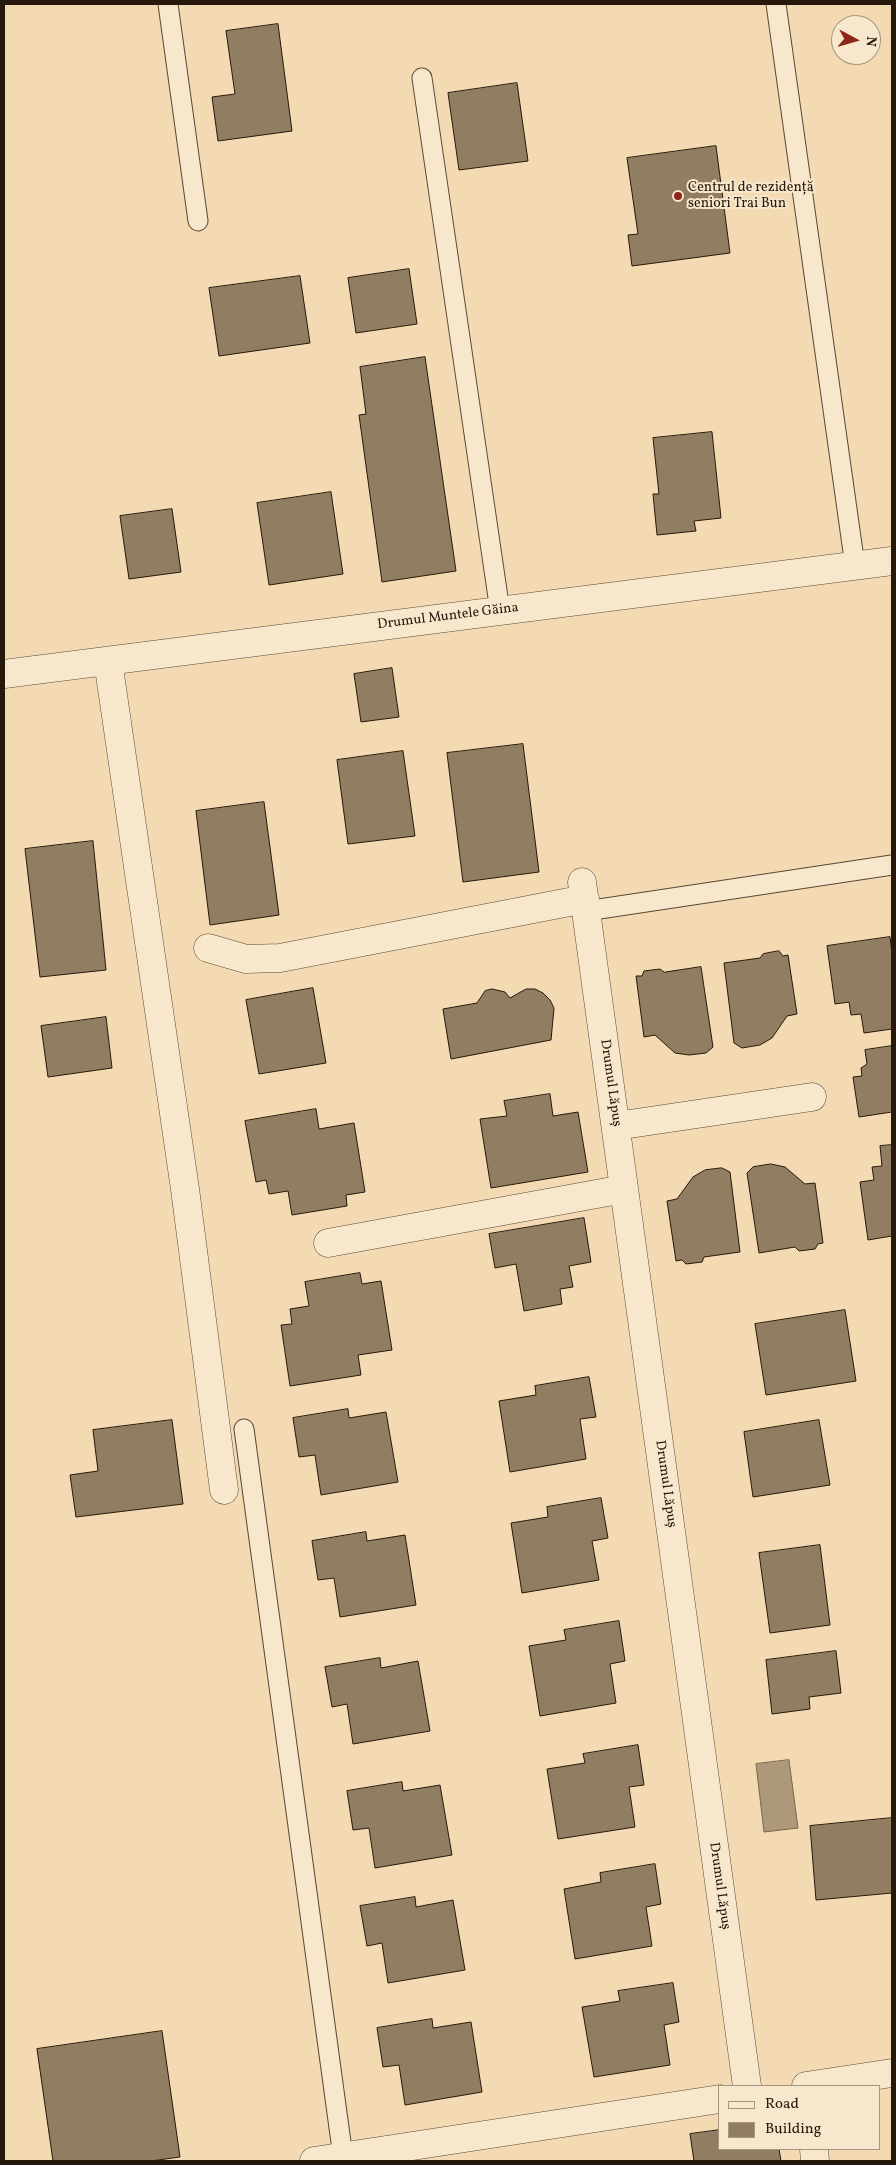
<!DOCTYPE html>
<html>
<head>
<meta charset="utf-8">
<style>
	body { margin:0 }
	#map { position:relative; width:896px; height:2165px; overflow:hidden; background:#f3dab2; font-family:Vollkorn,serif }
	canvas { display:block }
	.frame { position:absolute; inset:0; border:5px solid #26190c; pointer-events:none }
	.legend { position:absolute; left:718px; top:2085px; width:162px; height:65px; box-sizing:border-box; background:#f7e7cd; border:1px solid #a39580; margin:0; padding:6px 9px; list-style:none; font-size:15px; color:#26190c }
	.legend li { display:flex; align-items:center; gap:10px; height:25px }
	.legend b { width:25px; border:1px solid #a39580 }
	.north { position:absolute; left:831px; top:15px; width:50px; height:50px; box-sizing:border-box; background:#f7e7cd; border:1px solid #a39580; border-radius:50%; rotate:96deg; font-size:14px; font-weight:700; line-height:20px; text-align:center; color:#26190c }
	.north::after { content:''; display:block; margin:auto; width:18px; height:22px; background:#8f2418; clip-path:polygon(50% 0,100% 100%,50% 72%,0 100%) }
</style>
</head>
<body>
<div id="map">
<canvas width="896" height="2165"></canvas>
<div class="frame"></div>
<ul class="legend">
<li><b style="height:6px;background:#f7e7cd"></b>Road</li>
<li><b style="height:14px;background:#917d62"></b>Building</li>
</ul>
<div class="north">N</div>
</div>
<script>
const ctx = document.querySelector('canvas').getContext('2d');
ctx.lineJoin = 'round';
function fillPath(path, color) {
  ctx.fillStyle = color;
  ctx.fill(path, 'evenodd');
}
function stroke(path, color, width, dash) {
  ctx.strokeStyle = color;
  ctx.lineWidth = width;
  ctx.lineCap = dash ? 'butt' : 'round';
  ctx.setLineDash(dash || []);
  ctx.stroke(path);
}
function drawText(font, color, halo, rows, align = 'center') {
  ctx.font = font + ' Vollkorn,serif';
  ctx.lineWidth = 4;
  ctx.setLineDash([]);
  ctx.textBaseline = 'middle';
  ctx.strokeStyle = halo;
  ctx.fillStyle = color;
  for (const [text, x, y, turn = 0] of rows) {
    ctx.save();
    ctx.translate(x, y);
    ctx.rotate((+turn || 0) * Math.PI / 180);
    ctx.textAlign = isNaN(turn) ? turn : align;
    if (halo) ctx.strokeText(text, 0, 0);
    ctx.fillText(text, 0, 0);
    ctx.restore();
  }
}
const water = new Path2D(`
	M 789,1760 L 798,1828 L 764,1832 L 756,1764 Z`);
fillPath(water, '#ad987a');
stroke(water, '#77654e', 1);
const building = new Path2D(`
	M 278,24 L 292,131 L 218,141 L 212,97 L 235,94 L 226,31 Z
	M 517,83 L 528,161 L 459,170 L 448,93 Z
	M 716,146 L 730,253 L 632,266 L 628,235 L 638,234 L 627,158 Z
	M 409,269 L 417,324 L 356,333 L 348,278 Z
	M 300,276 L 310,343 L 219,356 L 209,288 Z
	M 425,357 L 456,571 L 382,582 L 359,415 L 366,414 L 360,367 Z
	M 712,432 L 721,518 L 694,521 L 696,531 L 657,535 L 653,494 L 659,494 L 653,438 Z
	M 331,492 L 343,574 L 269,585 L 257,503 Z
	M 172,509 L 181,572 L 129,579 L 120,516 Z
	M 392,668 L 399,717 L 361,722 L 354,674 Z
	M 523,744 L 539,872 L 463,882 L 447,753 Z
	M 403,751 L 415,836 L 348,844 L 337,760 Z
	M 264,802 L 279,915 L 210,925 L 196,811 Z
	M 93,841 L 106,970 L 40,977 L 25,849 Z
	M 890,937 L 892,954 L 892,1029 L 864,1033 L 861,1014 L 851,1015 L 849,1002 L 835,1004 L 827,946 Z
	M 779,951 L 783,956 L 788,955 L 797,1014 L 787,1016 L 772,1038 L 760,1045 L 742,1048 L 734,1043 L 724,963 L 760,958 L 763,954 Z
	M 701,967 L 713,1047 L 706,1053 L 689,1055 L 675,1053 L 655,1035 L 644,1037 L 636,976 L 642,976 L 644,971 L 660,969 L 664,972 Z
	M 313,988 L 326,1063 L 259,1074 L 246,1000 Z
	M 492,989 L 505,992 L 510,998 L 526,989 L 535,989 L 543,993 L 550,1000 L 554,1008 L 551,1040 L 451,1059 L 443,1009 L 477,1003 L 485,991 Z
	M 106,1017 L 112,1068 L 48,1077 L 41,1026 Z
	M 892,1046 L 892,1112 L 859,1117 L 853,1077 L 862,1076 L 861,1068 L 867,1064 L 865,1050 Z
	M 550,1094 L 553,1116 L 578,1112 L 588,1172 L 491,1188 L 480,1119 L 507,1116 L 504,1101 Z
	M 316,1109 L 319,1129 L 354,1123 L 365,1192 L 346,1195 L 347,1206 L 292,1215 L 288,1191 L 269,1194 L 266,1180 L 256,1182 L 245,1121 Z
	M 892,1145 L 892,1236 L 868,1240 L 860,1182 L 874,1180 L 872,1167 L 882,1166 L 880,1146 Z
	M 771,1164 L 785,1167 L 805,1184 L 815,1183 L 823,1243 L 818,1244 L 815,1249 L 799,1251 L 795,1247 L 759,1253 L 747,1173 L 753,1167 Z
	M 722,1168 L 730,1172 L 740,1252 L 704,1257 L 702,1262 L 686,1264 L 682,1260 L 676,1261 L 667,1201 L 677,1199 L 693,1177 L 705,1170 Z
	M 584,1218 L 591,1262 L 569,1266 L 573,1287 L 560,1289 L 562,1304 L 524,1311 L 516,1264 L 495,1268 L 489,1234 Z
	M 360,1273 L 362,1284 L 381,1281 L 392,1350 L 358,1355 L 361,1375 L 290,1386 L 281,1325 L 292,1324 L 290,1309 L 309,1306 L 305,1282 Z
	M 845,1310 L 856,1381 L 766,1395 L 755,1324 Z
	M 589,1377 L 596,1417 L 580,1419 L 586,1459 L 510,1472 L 499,1401 L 536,1395 L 535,1386 Z
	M 348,1409 L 349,1418 L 386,1412 L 398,1482 L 321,1495 L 315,1455 L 299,1457 L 293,1418 Z
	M 172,1420 L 183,1504 L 76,1517 L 70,1475 L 98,1471 L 93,1430 Z
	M 819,1420 L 830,1485 L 753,1497 L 744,1432 Z
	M 601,1498 L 608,1538 L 592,1541 L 599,1580 L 522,1593 L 511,1523 L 548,1517 L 547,1507 Z
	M 366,1532 L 367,1541 L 405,1535 L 416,1605 L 340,1617 L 334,1578 L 318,1580 L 312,1541 Z
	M 820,1545 L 830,1625 L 770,1633 L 759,1553 Z
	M 619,1621 L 625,1661 L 610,1664 L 616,1703 L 540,1716 L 529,1646 L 566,1640 L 564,1630 Z
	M 836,1651 L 841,1693 L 809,1697 L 810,1709 L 772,1714 L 766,1660 Z
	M 380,1658 L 381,1668 L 418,1661 L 430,1731 L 353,1744 L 347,1704 L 332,1707 L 325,1667 Z
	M 638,1745 L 644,1785 L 629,1787 L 635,1827 L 558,1839 L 547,1769 L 585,1763 L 583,1754 Z
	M 402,1782 L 403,1791 L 440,1785 L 452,1855 L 375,1868 L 369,1828 L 353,1830 L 347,1791 Z
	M 892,1818 L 892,1893 L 816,1900 L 810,1826 Z
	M 655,1864 L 661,1904 L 646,1907 L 652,1946 L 575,1959 L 564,1889 L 601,1882 L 600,1873 Z
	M 415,1897 L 416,1907 L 453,1900 L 465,1970 L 388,1983 L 382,1943 L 367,1946 L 360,1906 Z
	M 673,1983 L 679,2022 L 664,2025 L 670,2065 L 594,2077 L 582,2007 L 620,2001 L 618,1991 Z
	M 432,2019 L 433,2028 L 471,2022 L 482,2092 L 405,2105 L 399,2065 L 383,2067 L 377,2028 Z
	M 162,2031 L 180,2157 L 151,2161 L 53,2161 L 37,2049 Z
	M 720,2130 L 720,2149 L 779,2149 L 781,2161 L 694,2161 L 690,2134 Z`);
fillPath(building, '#917d62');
stroke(building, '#26190c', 1);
const service = new Path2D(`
	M 168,4 L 198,221
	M 776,4 L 855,566
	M 422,78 L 500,611
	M 586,911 L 892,865
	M 244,1429 L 343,2157`);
const minor = new Path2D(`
	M 108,661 L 185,1189 L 224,1490
	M 4,674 L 892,561
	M 582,882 L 747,2086
	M 208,948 L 246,959 L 280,958 L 585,899
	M 616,1126 L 812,1097
	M 328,1243 L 624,1189
	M 806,2086 L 892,2073
	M 814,2149 L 815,2161
	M 314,2161 L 720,2099`);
stroke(service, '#594936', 21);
stroke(minor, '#594936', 29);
stroke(service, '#f7e7cd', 19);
stroke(minor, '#f7e7cd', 28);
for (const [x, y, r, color] of [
	[678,196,5,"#8f2418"]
]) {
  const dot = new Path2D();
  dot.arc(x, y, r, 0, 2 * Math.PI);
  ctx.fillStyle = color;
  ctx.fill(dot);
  stroke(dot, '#f7e7cd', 2);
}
drawText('14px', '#26190c', '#f7e7cd', [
	["Centrul de rezidență",688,188],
	["seniori Trai Bun",688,204]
], 'left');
drawText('14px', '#26190c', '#f7e7cd', [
	["Drumul Muntele Găina",448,617,-7],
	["Drumul Lăpuș",610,1083,82],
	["Drumul Lăpuș",665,1484,82],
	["Drumul Lăpuș",719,1886,82]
]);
</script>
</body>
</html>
